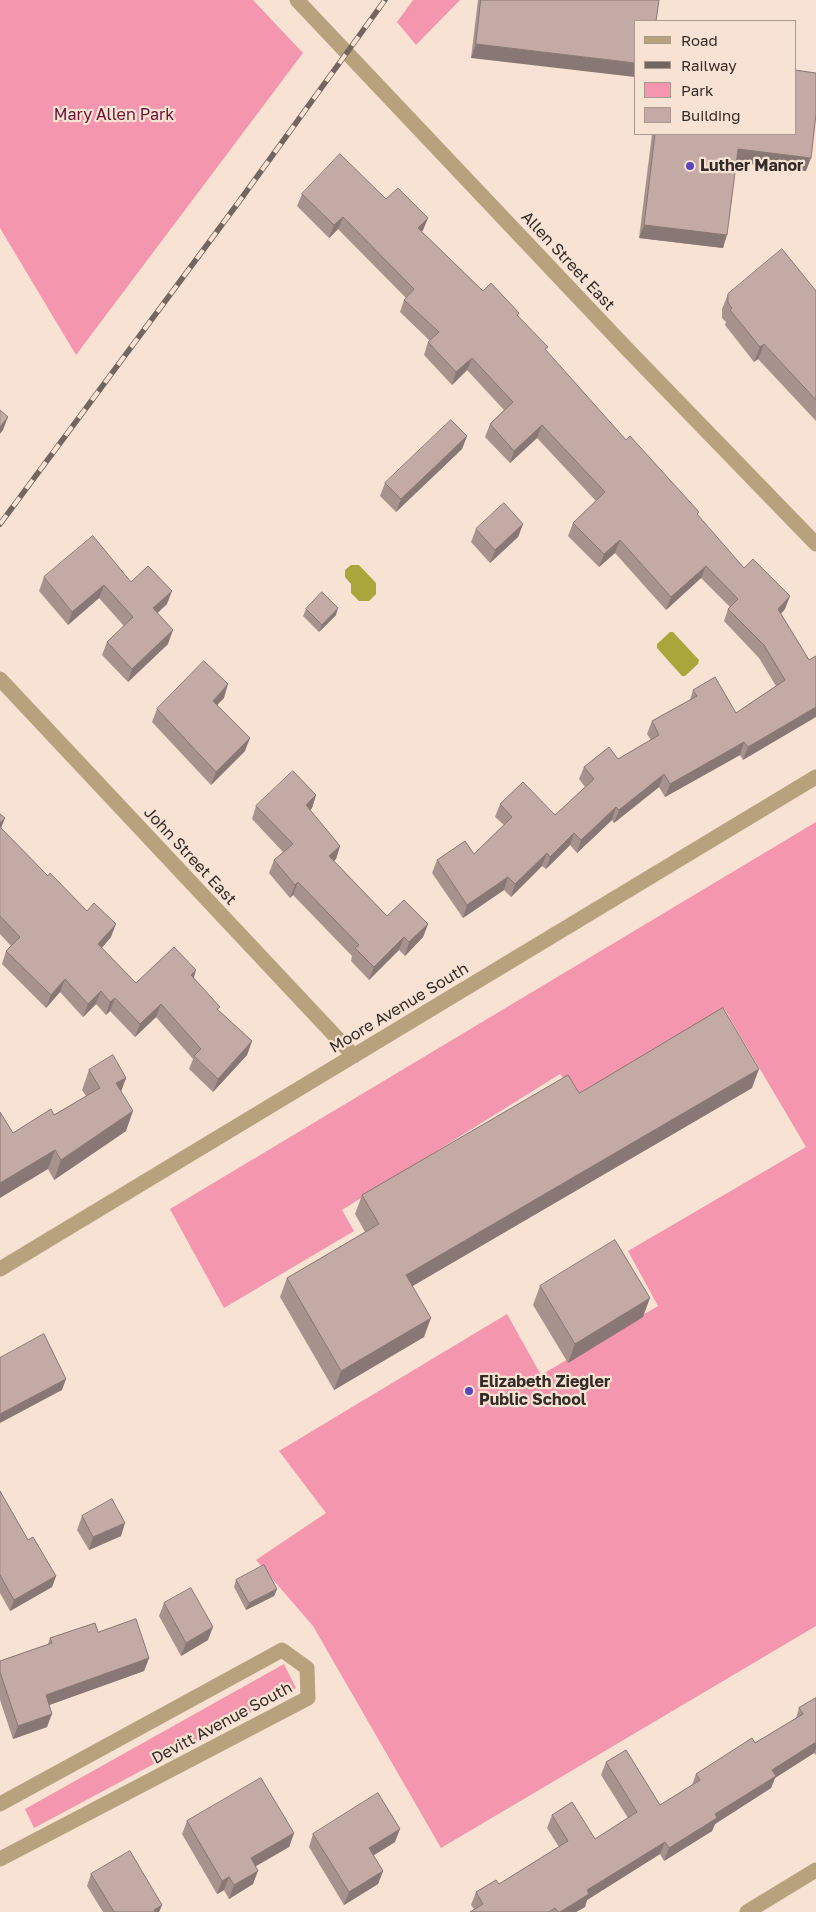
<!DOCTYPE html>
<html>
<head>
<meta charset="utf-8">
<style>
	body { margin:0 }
	#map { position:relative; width:816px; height:1912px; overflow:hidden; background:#f8e2d4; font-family:"Golos Text",sans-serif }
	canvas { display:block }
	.legend { position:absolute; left:634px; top:20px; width:162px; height:115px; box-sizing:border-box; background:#f8e2d4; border:1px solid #a9998e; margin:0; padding:6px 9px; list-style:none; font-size:15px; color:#332b26 }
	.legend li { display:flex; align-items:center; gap:10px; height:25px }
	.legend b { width:25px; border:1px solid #a9998e }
</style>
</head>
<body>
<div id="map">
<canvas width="816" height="1912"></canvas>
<ul class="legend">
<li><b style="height:6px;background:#b7a27d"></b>Road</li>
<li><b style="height:6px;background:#73665e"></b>Railway</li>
<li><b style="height:14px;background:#f396ae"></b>Park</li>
<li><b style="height:14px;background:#c3aaa5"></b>Building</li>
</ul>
</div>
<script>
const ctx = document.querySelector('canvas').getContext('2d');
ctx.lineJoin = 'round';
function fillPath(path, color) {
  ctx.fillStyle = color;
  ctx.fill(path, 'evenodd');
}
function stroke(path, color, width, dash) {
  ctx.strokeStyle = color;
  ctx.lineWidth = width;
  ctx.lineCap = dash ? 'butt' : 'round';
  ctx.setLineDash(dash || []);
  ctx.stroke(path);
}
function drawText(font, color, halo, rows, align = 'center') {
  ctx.font = font + ' "Golos Text",sans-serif';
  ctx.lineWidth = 4.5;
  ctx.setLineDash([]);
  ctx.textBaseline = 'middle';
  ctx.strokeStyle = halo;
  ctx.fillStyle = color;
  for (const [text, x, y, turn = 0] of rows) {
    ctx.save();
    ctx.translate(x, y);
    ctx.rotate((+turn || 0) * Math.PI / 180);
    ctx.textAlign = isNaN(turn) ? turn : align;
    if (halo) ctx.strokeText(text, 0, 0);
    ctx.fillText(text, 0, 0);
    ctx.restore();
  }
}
fillPath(new Path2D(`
	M 0,0 L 253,0 L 303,53 L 76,355 L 0,228 Z
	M 413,0 L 460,0 L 416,45 L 397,22 Z
	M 816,822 L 816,1626 L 441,1848 L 313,1626 L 256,1560 L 326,1513 L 279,1451 L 507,1314 L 541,1375 L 658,1306 L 628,1251 L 806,1147 L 724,1008 L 577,1095 L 560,1074 L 342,1210 L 354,1231 L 224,1308 L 170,1209 Z
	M 284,1664 L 296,1688 L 34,1828 L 25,1809 Z`), '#f396ae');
fillPath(new Path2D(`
	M 351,565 L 359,565 L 376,583 L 376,594 L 369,601 L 359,601 L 351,593 L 351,584 L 345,577 L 345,570 Z
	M 670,632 L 673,632 L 699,660 L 698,664 L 685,676 L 682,676 L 657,648 L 657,644 Z`), '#aba63c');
stroke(new Path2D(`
	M 297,0 L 629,351 L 816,544
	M 0,679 L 354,1056
	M 0,1269 L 816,777
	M 0,1804 L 282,1650 L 307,1668 L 308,1698 L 0,1859
	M 747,1912 L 816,1870`), '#b7a27d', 15);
const rail = new Path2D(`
	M 0,524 L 238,203 L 385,0`);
stroke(rail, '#73665e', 5.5);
stroke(rail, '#f8e2d4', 4, [11]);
fillPath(new Path2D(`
	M 478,0 L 659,0 L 471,58 Z
	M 652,134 L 795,134 L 806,171 L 736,162 L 723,248 L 639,238 Z
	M 302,194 L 386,199 L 428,218 L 423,230 L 422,232 L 483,291 L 519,313 L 518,316 L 546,351 L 626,440 L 698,516 L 744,568 L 785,609 L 781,614 L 809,660 L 743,760 L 740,755 L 665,797 L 659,787 L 614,823 L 612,820 L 577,853 L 570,845 L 546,869 L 542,866 L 511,897 L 504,890 L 463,918 L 432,873 L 437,860 L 474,854 L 504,825 L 495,817 L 500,804 L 555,815 L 585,787 L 579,779 L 584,767 L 618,759 L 651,740 L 647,734 L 652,721 L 690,700 L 693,690 L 736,713 L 776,686 L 759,658 L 724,621 L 728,609 L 730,607 L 701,578 L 666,610 L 615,553 L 599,567 L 568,536 L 573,523 L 596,501 L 537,438 L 510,463 L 485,437 L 490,424 L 504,410 L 467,370 L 452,385 L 424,355 L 428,342 L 430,341 L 400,312 L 404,300 L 406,298 L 338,229 L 329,238 L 297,206 Z
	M 816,291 L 816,421 L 758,359 L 754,362 L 725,325 L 726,322 L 722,318 L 722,309 L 728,294 Z
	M 467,436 L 462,449 L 396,512 L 380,496 L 385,483 Z
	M 523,524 L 518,537 L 490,563 L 471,542 L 476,529 Z
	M 44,577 L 131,582 L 167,604 L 157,613 L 168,644 L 128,682 L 102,655 L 107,642 L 124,626 L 99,598 L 68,625 L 39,591 Z
	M 306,609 L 336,615 L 319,632 L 303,616 Z
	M 224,698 L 217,705 L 245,751 L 211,785 L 152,722 L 157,709 Z
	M 316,795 L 312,808 L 310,810 L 340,846 L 336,859 L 334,861 L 387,916 L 428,924 L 423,937 L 405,956 L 399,950 L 369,980 L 351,961 L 352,956 L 293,895 L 290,898 L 269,873 L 274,860 L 283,852 L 252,819 L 256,806 Z
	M 0,814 L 1,828 L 48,876 L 111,937 L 102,948 L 136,983 L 194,978 L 218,1010 L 252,1041 L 247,1055 L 213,1092 L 189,1069 L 193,1059 L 156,1017 L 135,1037 L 110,1011 L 106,1015 L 96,1004 L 83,1017 L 60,992 L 46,1008 L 2,964 L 6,951 L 11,946 L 0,934 Z
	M 89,1070 L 126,1078 L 121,1091 L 126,1131 L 54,1180 L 48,1169 L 13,1133 L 54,1115 L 86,1096 L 82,1090 Z
	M 752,1088 L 412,1286 L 424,1337 L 334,1390 L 280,1297 L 287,1278 L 365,1232 L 355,1214 L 362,1195 L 579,1093 Z
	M 540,1286 L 643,1317 L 568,1363 L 533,1305 Z
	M 0,1491 L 28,1540 L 56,1576 L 52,1587 L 10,1611 L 0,1593 Z
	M 82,1516 L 121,1536 L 89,1550 L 77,1530 Z
	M 236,1580 L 277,1589 L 274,1596 L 246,1610 L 234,1587 Z
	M 164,1603 L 208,1640 L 181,1656 L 159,1616 Z
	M 98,1632 L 149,1658 L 144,1671 L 49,1705 L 47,1727 L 13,1739 L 0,1700 L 0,1661 L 48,1644 L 50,1638 Z
	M 816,1698 L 816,1755 L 814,1753 L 775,1778 L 771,1788 L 715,1824 L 712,1831 L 664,1861 L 660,1854 L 587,1900 L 585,1907 L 576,1912 L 470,1912 L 474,1909 L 471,1905 L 476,1892 L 499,1884 L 559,1847 L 547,1828 L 552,1815 L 595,1839 L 628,1818 L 601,1775 L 606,1762 L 660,1805 L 692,1785 L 696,1774 L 755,1743 L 796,1718 L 799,1708 Z
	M 187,1821 L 294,1833 L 289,1847 L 255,1866 L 253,1884 L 229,1899 L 224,1890 L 217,1894 L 182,1834 Z
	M 313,1834 L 395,1842 L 373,1856 L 383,1871 L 378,1884 L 344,1905 L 309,1847 Z
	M 91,1874 L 162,1905 L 159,1912 L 103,1912 L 87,1886 Z`), '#a8928e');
fillPath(new Path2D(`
	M 476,44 L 635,63 L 635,77 L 471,58 Z
	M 738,149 L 811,158 L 806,171 L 733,162 Z
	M 343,217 L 338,229 L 329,238 L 334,225 Z
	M 428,218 L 423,230 L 413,240 L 418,228 Z
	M 644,225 L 727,235 L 723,248 L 639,238 Z
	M 764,344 L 758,359 L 754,362 L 760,347 Z
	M 472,358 L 467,370 L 452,385 L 456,372 Z
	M 8,417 L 3,430 L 0,434 L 0,427 Z
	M 542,425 L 537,438 L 510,463 L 514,451 Z
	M 467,436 L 462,449 L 396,512 L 401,499 Z
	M 523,524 L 518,537 L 490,563 L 495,550 Z
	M 620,540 L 615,553 L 599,567 L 604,554 Z
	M 706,566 L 701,578 L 666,610 L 671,597 Z
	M 104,585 L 99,598 L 68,625 L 72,612 Z
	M 172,591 L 167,604 L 148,622 L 153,608 Z
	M 790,596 L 785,609 L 773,621 L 778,609 Z
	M 338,608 L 336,615 L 319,632 L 322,625 Z
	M 173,630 L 168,644 L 128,682 L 132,669 Z
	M 228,684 L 224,698 L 208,714 L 213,701 Z
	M 816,707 L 816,717 L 743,760 L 748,747 Z
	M 250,738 L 245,751 L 211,785 L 216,772 Z
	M 744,742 L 740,755 L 665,797 L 670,784 Z
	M 664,774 L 659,787 L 614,823 L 619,810 Z
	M 316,795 L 312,808 L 301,818 L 306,805 Z
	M 616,807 L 612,820 L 577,853 L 581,840 Z
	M 5,818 L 0,831 L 0,823 Z
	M 574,833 L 570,845 L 546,869 L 550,857 Z
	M 340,846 L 336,859 L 324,869 L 329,856 Z
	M 547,853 L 542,866 L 511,897 L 515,884 Z
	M 508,877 L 504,890 L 463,918 L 467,905 Z
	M 298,882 L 293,895 L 290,898 L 295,885 Z
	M 116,924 L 111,937 L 93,957 L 98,944 Z
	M 428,924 L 423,937 L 405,956 L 409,942 Z
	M 404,937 L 399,950 L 369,980 L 374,967 Z
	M 196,970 L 192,984 L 191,975 Z
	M 65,979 L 60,992 L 46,1008 L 51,995 Z
	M 101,991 L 96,1004 L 83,1017 L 88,1004 Z
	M 115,998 L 110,1011 L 106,1015 L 110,1002 Z
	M 161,1004 L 156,1017 L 135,1037 L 140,1024 Z
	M 252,1041 L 247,1055 L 213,1092 L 218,1079 Z
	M 759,1069 L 752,1088 L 399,1294 L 406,1275 Z
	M 126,1078 L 119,1097 L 116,1083 Z
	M 133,1111 L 126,1131 L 54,1180 L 61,1160 Z
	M 55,1150 L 48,1169 L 0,1198 L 0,1183 Z
	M 650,1298 L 643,1317 L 568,1363 L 575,1344 Z
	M 431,1318 L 424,1337 L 334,1390 L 341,1371 Z
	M 66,1379 L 62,1390 L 0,1423 L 0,1414 Z
	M 125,1523 L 121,1536 L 89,1550 L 93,1537 Z
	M 56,1576 L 52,1587 L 10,1611 L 14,1600 Z
	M 277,1589 L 274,1596 L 246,1610 L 249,1603 Z
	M 213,1627 L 208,1640 L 181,1656 L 186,1643 Z
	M 149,1658 L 144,1671 L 41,1708 L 46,1695 Z
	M 52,1714 L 47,1727 L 13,1739 L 18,1726 Z
	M 816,1742 L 816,1749 L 814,1753 L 775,1778 L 771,1788 L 715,1824 L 712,1831 L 664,1861 L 669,1848 L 772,1770 Z
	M 400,1829 L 395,1842 L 364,1861 L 369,1848 Z
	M 294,1833 L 289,1847 L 246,1872 L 251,1858 Z
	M 665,1842 L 660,1854 L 587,1900 L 585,1907 L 576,1912 L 560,1912 L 587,1890 Z
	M 258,1871 L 253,1884 L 229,1899 L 234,1885 Z
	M 383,1871 L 378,1884 L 344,1905 L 349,1892 Z
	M 229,1877 L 224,1890 L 217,1894 L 222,1881 Z
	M 162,1905 L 159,1912 L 153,1912 L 154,1910 Z`), '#887774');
const building = new Path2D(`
	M 481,0 L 659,0 L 656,21 L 635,21 L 635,63 L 476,44 Z
	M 795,70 L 816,73 L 816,114 L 811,158 L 738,149 L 727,235 L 644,225 L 655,134 L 795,134 Z
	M 340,154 L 386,199 L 398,188 L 428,218 L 418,228 L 483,291 L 491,283 L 519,313 L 517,315 L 548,347 L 545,349 L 626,440 L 630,436 L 699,512 L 697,514 L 744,568 L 753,559 L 790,596 L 778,609 L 809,660 L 816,656 L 816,707 L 748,747 L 744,742 L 670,784 L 664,774 L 619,810 L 616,807 L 581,840 L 574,833 L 550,857 L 547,853 L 515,884 L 508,877 L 467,905 L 437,860 L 465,841 L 474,854 L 512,817 L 500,804 L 523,782 L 555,815 L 594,779 L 584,767 L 609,747 L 618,759 L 659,735 L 652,721 L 697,696 L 693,690 L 715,677 L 736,713 L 785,680 L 764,645 L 728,609 L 738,599 L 706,566 L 671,597 L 620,540 L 604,554 L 573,523 L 605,492 L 542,425 L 514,451 L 490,424 L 513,402 L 472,358 L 456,372 L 428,342 L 439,332 L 404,300 L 414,289 L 343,217 L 334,225 L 302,194 Z
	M 782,249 L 816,291 L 816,400 L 764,344 L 760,347 L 730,310 L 732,308 L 728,303 L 728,294 Z
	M 0,410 L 8,417 L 0,427 Z
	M 451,420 L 467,436 L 401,499 L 385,483 Z
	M 504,503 L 523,524 L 495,550 L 476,529 Z
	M 93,536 L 131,582 L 148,566 L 172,591 L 153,608 L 173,630 L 132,669 L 107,642 L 133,617 L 104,585 L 72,612 L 44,577 Z
	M 322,592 L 338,608 L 322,625 L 306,609 Z
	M 204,661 L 228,684 L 213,701 L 250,738 L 216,772 L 157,709 Z
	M 293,771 L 316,795 L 306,805 L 340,846 L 329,856 L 387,916 L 404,900 L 428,924 L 409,942 L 404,937 L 374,967 L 355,948 L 359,945 L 298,882 L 295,885 L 274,860 L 293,844 L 256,806 Z
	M 0,814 L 5,818 L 0,823 Z
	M 0,827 L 48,876 L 50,873 L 87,911 L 94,903 L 116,924 L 98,944 L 136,983 L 174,947 L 196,970 L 191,975 L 220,1007 L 217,1009 L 252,1041 L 218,1079 L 194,1056 L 201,1049 L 161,1004 L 140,1024 L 115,998 L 110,1002 L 101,991 L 88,1004 L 65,979 L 51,995 L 6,951 L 20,937 L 0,916 Z
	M 723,1008 L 759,1069 L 406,1275 L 431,1318 L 341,1371 L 287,1278 L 379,1224 L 362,1195 L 568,1075 L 579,1093 Z
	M 113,1055 L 126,1078 L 116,1083 L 133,1111 L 61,1160 L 55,1150 L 0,1183 L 0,1112 L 13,1133 L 51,1109 L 54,1115 L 100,1088 L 89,1070 Z
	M 615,1240 L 650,1298 L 575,1344 L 540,1286 Z
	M 44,1334 L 66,1379 L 0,1414 L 0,1358 Z
	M 0,1491 L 28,1540 L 33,1537 L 56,1576 L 14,1600 L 0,1575 Z
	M 112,1499 L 125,1523 L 93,1537 L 82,1516 Z
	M 264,1565 L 277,1589 L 249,1603 L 236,1580 Z
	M 191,1588 L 213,1627 L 186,1643 L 164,1603 Z
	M 136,1619 L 149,1658 L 46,1695 L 52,1714 L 18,1726 L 0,1672 L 0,1661 L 52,1643 L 50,1638 L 95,1623 L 98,1632 Z
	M 816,1698 L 816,1742 L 772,1770 L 776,1776 L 715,1814 L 717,1818 L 669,1848 L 665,1842 L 587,1890 L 589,1894 L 560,1912 L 558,1912 L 555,1908 L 549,1912 L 470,1912 L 483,1904 L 476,1892 L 496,1880 L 499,1884 L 568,1841 L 552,1815 L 572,1802 L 595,1839 L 637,1812 L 606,1762 L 626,1750 L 660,1805 L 700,1780 L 696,1774 L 752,1738 L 755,1743 L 803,1714 L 799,1708 Z
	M 261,1778 L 294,1833 L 251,1858 L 258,1871 L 234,1885 L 229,1877 L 222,1881 L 187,1821 Z
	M 378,1793 L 400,1829 L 369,1848 L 383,1871 L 349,1892 L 313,1834 Z
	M 130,1851 L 162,1905 L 154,1910 L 155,1912 L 114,1912 L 91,1874 Z`);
fillPath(building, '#c3aaa5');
stroke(building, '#887774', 1);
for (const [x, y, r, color] of [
	[690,166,5,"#5b45bd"],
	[469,1391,5,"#5b45bd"]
]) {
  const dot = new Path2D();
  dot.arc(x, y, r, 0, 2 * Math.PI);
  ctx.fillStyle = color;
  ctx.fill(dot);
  stroke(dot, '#f8e2d4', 2);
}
drawText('16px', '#690f32', '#f8e2d4', [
	["Mary Allen Park",114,115]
]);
drawText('bold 16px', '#332b26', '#f8e2d4', [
	["Luther Manor",700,166],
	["Elizabeth Ziegler",479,1382],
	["Public School",479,1400]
], 'left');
drawText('16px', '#332b26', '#f8e2d4', [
	["Allen Street East",568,261,47],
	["John Street East",190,856,47],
	["Moore Avenue South",399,1008,-31],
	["Devitt Avenue South",222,1723,-28]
]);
</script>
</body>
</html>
